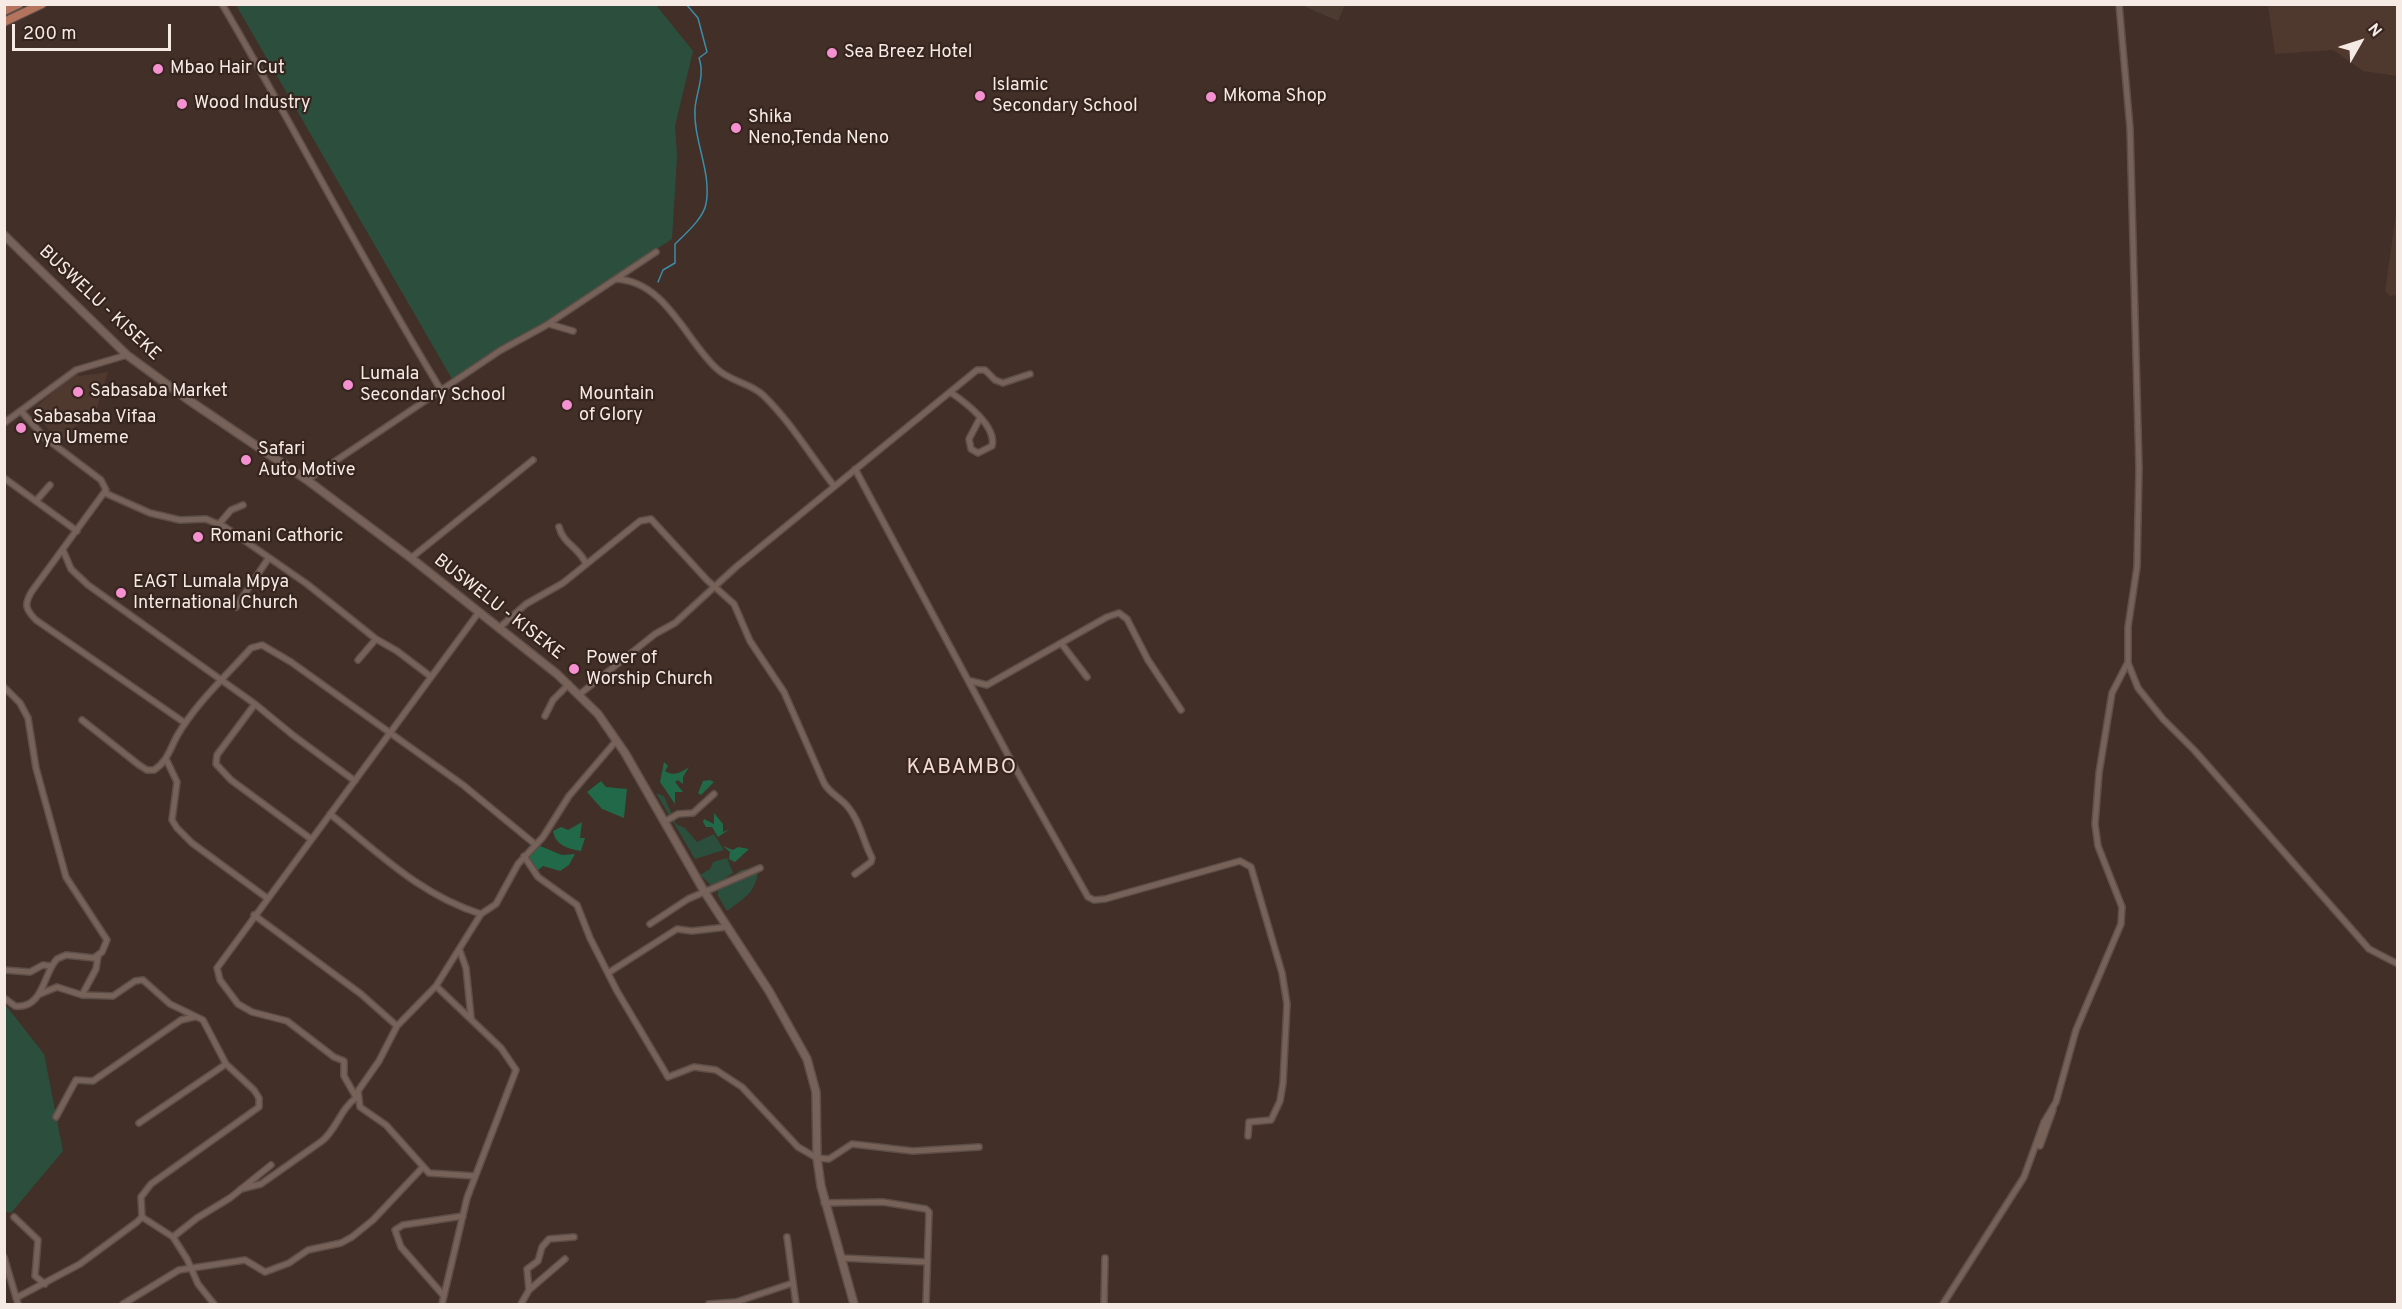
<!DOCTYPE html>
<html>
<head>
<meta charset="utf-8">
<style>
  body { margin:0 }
  #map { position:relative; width:2402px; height:1309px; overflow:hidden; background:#412f28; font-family:Overpass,sans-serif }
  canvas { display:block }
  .frame { position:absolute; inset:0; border:6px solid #f6eae5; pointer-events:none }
  .north { position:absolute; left:2330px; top:12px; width:60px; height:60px; -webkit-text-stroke:4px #36251e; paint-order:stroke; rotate:51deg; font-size:16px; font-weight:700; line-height:24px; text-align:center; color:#f6eae5 }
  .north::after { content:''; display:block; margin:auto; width:21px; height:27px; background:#f6eae5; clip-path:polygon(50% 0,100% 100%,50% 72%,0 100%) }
  .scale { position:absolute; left:12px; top:24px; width:159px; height:27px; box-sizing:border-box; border:3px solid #f6eae5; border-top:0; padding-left:8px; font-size:18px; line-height:21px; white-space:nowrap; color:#f6eae5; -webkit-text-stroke:4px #36251e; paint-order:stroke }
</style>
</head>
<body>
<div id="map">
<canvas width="2402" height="1309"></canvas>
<div class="frame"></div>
<div class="north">N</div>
<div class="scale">200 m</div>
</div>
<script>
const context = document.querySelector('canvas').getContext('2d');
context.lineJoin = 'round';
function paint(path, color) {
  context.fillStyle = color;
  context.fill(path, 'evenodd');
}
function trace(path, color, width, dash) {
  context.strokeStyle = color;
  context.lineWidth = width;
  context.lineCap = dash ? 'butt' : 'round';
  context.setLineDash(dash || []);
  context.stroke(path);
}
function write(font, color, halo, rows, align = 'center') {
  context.font = font + ' Overpass,sans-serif';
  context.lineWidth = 4.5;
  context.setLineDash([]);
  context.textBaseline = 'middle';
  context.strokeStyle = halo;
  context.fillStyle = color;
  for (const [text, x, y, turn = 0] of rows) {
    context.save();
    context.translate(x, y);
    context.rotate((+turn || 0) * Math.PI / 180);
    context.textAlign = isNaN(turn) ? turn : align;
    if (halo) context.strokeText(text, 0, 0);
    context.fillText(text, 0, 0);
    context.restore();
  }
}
paint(new Path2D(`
  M2268,5H2397V76L2363,71L2333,50L2275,54Z
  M2397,207V295L2390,296L2385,291Z
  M108,372L97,408L59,442L32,410L76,373L79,376Z`), '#4f382e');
paint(new Path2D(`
  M1301,5H1345L1338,21Z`), '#4b3b30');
paint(new Path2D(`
  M236,5H656L693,51L675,126L677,156L672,239L545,322L452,379Z
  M656,793L664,796L676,824L685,828L697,842L714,834L724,850L695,859Z
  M727,858L733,873L715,885L713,893L711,885L700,875L710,869L713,862Z
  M748,869L758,871C755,894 745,897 727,911L718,896V887L741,870Z
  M4,1003L44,1054L63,1151L11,1213L4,1211Z`), '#2b4f3c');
paint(new Path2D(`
  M664,762L668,766L665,771C673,777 682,772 689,767L683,777V784L678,780L675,782L683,792H675V804L660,782Z
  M710,780L714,782L701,795L698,793L703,781Z
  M601,781L606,787L627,789L624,818L602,809L587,792Z
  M714,813L723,824V832L730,829L718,837L712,827H706L703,822L704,819L714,824Z
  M582,822L580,838H585L581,851C568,849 555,845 553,831L561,827L568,830Z
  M540,846L562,855L575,854L569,865L560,871L543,866L537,871L527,859Z
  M723,846L733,850L738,847L749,849L735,862L729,859L730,852Z`), '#216949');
trace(new Path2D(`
  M658,282L663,270L675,263V244C685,234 703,219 706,204C712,172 693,141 695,108C697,90 705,75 699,58L707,52L698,18L686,4`), '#3b8da9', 1.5);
const minor = new Path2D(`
  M222,4C297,132 364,264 441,390
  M2119,4L2130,128L2139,468L2137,567L2128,627V663L2138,688L2163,719L2195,751L2369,949L2398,964
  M616,279C665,281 685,339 716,368C730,382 749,382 763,395C790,421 811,456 834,486
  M549,324L573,331
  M950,392C965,402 997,426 992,446L978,453L971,449L969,439L980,418
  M21,411L44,437L101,480L106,490L32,591C24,604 25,609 36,620L185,723
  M4,423L76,370L127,355
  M855,469L1008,755L1088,897L1094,900L1105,899L1240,861L1251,867L1282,973L1287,1004L1283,1083L1280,1101L1271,1120L1249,1122L1248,1136
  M4,478L77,531
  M307,480L501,350L545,326L656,252
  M105,493L150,513L180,520L206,519L225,527L307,584L376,639L397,651L430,676
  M36,501L50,485
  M219,524L231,510L243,505
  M559,527C563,544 580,548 586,564
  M63,550L71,569L88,585L255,704L294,736L355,781
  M411,558L533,460
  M236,607L268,559
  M499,628L526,604L563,583L640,521L651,519L707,580L734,604L750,641L784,692L824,783C830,794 840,797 848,807C860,821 863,841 872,858L871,862L855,874
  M1061,643L1087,677
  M358,660L376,639
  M971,681L987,685L1107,617L1119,613L1127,619L1148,660L1181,710
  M4,687L20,703L28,718L36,768L66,877L107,940L102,952L94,958L66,955L57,959C43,973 44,1009 15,1006L4,998
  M580,694L655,634L675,623L736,567L977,370H985L995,380L1003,383L1030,374
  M255,704L217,755L216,764L231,780L311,839
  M545,716L553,700L569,684
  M82,720L139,765L147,770H154C167,762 170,749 177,736C196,703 226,676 251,648L262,645L291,662L463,785L536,845
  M166,759L177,782L172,820L177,828L192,843L267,898
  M330,814C379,853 420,895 481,914
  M664,822L678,814L693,813L714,794
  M524,856L538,877L577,905L590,938L617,991L668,1077L694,1067L716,1070L742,1087L798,1147L817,1158L829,1159L852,1144L913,1151L979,1147
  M254,915L361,994L397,1026
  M650,924L688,899L760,868
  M460,951L466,968L471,1017
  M4,970L30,972L43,965L51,966
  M608,973L677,929L692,931L727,927
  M436,986L501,1048L516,1070L467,1198L442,1304
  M82,995L96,969L98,956
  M356,1097L344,1076V1061L334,1057L287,1021L252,1012L238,1004L220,980L217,968L479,612
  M56,1117L76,1080L93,1081L181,1020L194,1017
  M139,1123L226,1064
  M2040,1146L2053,1110
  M475,1176L429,1173L386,1125L360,1107L358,1091L379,1061L397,1026L436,986L481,914L496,904L518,864L543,837L569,796L616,741
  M241,1189L261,1184L322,1141C337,1129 340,1109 357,1097
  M824,1203L883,1202L926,1209L929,1212L926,1304
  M14,1217L38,1240L35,1276L45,1284
  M142,1217L173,1237L187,1259L198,1284L214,1304
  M173,1237L197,1218L230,1198L271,1165
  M787,1237L796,1304
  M4,1257L18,1304
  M841,1258L927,1262
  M529,1290L527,1269L538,1261L542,1247L549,1239L574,1237
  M444,1296L401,1247L395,1230L403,1225L463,1216
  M16,1298L80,1264L137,1222L142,1217L141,1197L151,1184L259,1107V1098L254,1090L226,1064L203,1020L170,1004L143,980L135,981L113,996L82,995L57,987L40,994
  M123,1304L179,1270L245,1260L265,1272L289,1263L308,1250L341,1243L352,1237L373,1220L423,1167
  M521,1304L529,1290L565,1259
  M709,1304L736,1302L793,1283
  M1104,1304L1105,1258
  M1943,1304L2024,1177L2044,1122L2056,1102L2076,1030L2121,924L2122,907L2098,846L2095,824L2099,773L2112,693L2127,664`);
const secondary = new Path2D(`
  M4,235L127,355L187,399L307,480L411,558L557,674L598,714L625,753L704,891L769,991L807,1059L816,1092L817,1158L821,1186L854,1304`);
const primary = new Path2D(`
  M4,11L19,4
  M4,22L42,4`);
trace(minor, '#5d4e48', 8);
trace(secondary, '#5d4e48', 10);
trace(primary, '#5d4e48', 10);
trace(minor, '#77625a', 5);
trace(secondary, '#77625a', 7);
trace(primary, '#b4735c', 8);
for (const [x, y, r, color] of [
  [832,53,6,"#f590d1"],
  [158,69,6,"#f590d1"],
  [980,96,6,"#f590d1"],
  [1211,97,6,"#f590d1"],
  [182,104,6,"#f590d1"],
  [736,128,6,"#f590d1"],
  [348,385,6,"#f590d1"],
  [78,392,6,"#f590d1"],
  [567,405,6,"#f590d1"],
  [21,428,6,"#f590d1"],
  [246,460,6,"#f590d1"],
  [198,537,6,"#f590d1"],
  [121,593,6,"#f590d1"],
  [574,669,6,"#f590d1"]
]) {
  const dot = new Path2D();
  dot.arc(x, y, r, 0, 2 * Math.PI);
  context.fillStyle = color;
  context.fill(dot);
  trace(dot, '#36251e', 2);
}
write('18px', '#f6eae5', '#36251e', [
  ["Sea Breez Hotel",844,53],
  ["Mbao Hair Cut",170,69],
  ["Islamic",992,86],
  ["Secondary School",992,107],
  ["Mkoma Shop",1223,97],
  ["Wood Industry",194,104],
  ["Shika",748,118],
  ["Neno,Tenda Neno",748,139],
  ["Lumala",360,375],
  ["Secondary School",360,396],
  ["Sabasaba Market",90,392],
  ["Mountain",579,395],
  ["of Glory",579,416],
  ["Sabasaba Vifaa",33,418],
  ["vya Umeme",33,439],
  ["Safari",258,450],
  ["Auto Motive",258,471],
  ["Romani Cathoric",210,537],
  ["EAGT Lumala Mpya",133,583],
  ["International Church",133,604],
  ["Power of",586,659],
  ["Worship Church",586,680]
], 'left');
write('18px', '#f6eae5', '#36251e', [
  ["BUSWELU - KISEKE",99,304,43],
  ["BUSWELU - KISEKE",498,608,38]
]);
context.letterSpacing = '1.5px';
write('21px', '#f3dbd2', '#36251e', [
  ["KABAMBO",962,769]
]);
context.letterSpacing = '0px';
</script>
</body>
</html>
